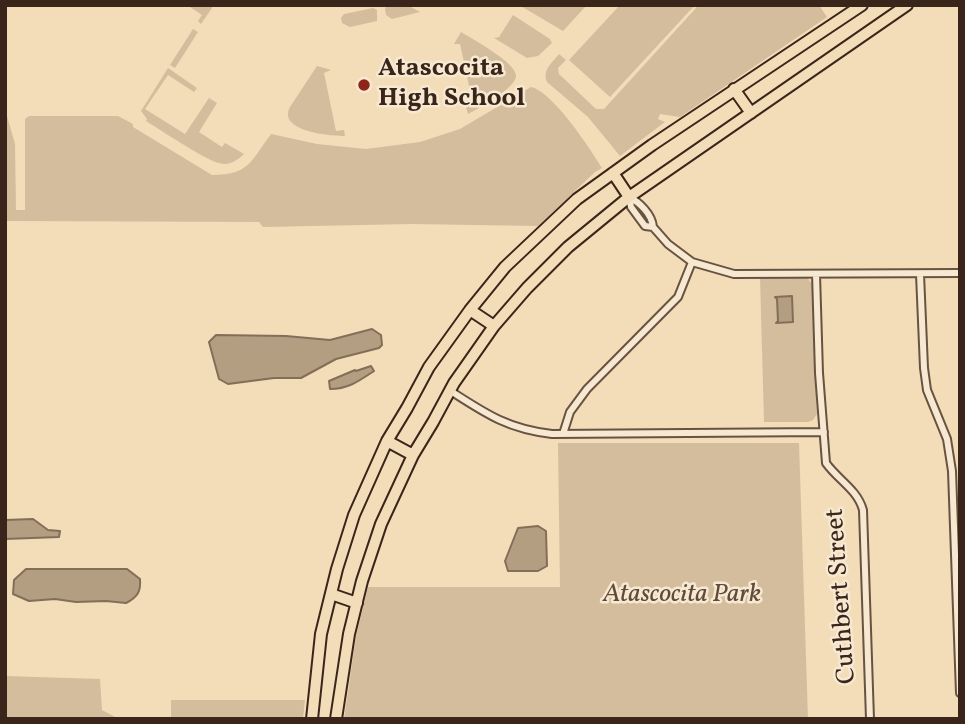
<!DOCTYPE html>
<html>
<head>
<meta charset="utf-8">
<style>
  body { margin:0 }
  #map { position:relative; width:965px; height:724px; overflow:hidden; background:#f3dcb8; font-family:Vollkorn,serif }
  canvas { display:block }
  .frame { position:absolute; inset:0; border:7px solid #3a251a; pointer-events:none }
</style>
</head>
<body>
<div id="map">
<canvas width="965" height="724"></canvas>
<div class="frame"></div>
</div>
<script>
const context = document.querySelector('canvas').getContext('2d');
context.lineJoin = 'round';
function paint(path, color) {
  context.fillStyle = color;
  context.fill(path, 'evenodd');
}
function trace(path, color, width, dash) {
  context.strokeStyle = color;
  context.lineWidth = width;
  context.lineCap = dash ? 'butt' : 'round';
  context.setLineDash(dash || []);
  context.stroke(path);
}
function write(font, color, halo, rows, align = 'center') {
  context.font = font + ' Vollkorn,serif';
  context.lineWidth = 5;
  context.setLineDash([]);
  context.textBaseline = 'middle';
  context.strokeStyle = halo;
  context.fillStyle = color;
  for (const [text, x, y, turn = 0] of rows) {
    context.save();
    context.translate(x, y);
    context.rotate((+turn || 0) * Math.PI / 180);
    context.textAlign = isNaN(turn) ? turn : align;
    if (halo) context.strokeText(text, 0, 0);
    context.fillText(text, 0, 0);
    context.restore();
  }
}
paint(new Path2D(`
  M187,5H214L201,24L198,21L202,15Z
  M387,5H407L420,12L392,19L386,15L385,9Z
  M519,5H587L563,31Z
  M620,5H695L610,97L569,60Z
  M697,5H819L827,17L680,117L660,114L658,119L665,122L620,156L588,117L547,82C542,70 552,63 559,54L566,60L558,68L559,74L596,109H604L696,8Z
  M373,8L377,10V21L350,27L342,23L341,18L344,14Z
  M513,15L550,39L552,43L538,56L527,58L494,38L499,37Z
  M193,29L198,32L175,68L170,65Z
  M461,32C472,39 518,63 516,77C514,89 479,108 468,114L466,107L473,104L460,44H454Z
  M317,66L331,70L324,73L336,131L344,130L345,136C329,136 277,131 290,107Z
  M168,68L197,88L194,92L168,75L145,109L185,134L209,98L217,103L199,132L222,147L225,143L244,154C237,161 228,166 219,163C205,160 161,130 146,121L147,119L141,111Z
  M531,87C553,92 590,148 602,168L595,172L538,226L412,224L263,227L259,222L5,221V109L15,144L16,210H25V119L29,116H118L133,124V127L212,175C249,175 251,161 271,134L317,144L366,149L420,142L460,129Z
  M806,276L812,284L817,414L813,420L808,422H764L760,277Z
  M558,443H799L808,719H344L356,636L368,587H560Z
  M5,676L100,679L102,710L119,719H5Z
  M171,700H305L303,719H171Z`), '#d4bd9d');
const water = new Path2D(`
  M792,296L793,322L776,323L778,321L777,299L775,297Z
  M372,329L381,335L382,345L379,348L336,359L301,378H274L228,384L219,379L209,342L216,335L286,336L330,340Z
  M371,366L374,371C359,381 348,389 330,389L329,381L355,370L356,371Z
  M33,519L48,530L60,531L59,537L5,539V520Z
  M538,526L546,531L547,566L538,571H508L505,561L518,528Z
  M26,569H127L140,579C141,591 138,597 126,603L106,601L76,602L55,599L29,601L13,594L14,580Z`);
paint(water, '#b49e82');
trace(water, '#836e58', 2);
const street = new Path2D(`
  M629,197C639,202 652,214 653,227L645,226L631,207Z
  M653,227L668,244L692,262L734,274L960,273
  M816,274L819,373L826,463C838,480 857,489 863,510L870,719
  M920,274L924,368L927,390L947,439L952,471L960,693
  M449,390C486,414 508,429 552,434L824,432
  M563,434L570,412L587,389L678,297L692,262`);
const primary = new Path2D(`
  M734,89L751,113
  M613,173L629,197
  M470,310L494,326
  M387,441L413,455
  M331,594L357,603
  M312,719L321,634L337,569L354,515L387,441L407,408L429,367L470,310L505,267L577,199L652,145L862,5
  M336,719L349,634L362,581L381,524L413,455L433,422L454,383L494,326L527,288L568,247L629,197L907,5`);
trace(street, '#685342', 10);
trace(primary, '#3a251a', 14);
trace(street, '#f7e8d1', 6);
trace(primary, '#f3dcb8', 10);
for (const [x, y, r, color] of [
  [364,85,7,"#8f2418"]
]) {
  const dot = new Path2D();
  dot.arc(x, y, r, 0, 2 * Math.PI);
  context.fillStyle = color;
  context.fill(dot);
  trace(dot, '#f7e8d1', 2.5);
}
write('bold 26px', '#3a251a', '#f7e8d1', [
  ["Atascocita",378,70],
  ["High School",378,100]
], 'left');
write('italic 26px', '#604b3b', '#f7e8d1', [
  ["Atascocita Park",682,596]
]);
write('26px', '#3a251a', '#f7e8d1', [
  ["Cuthbert Street",843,596,-94]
]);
</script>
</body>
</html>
